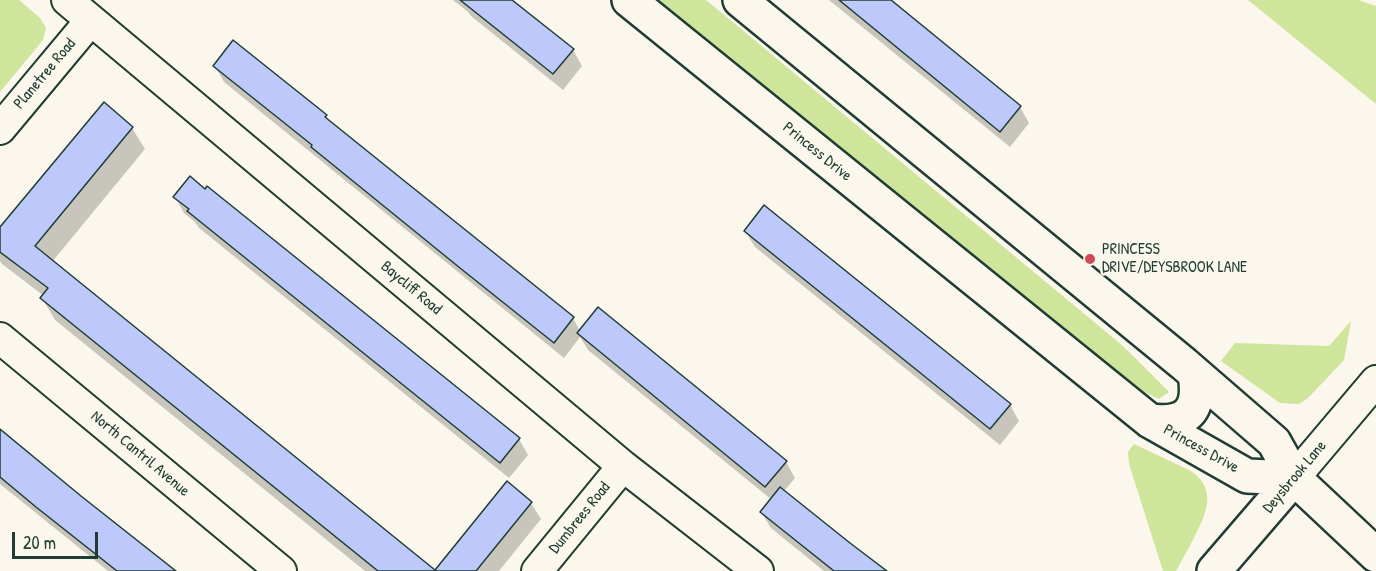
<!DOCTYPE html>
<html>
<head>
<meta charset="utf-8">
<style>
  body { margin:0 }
  #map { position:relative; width:1376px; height:571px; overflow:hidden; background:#fbf7ec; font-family:"Patrick Hand",sans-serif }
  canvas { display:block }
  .scale { position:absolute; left:12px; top:532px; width:86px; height:27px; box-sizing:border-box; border:3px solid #1f3d34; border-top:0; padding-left:8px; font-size:18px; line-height:21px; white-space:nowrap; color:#1f3d34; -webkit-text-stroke:4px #fbf7ec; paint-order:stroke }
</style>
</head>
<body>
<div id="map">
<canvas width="1376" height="571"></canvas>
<div class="scale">20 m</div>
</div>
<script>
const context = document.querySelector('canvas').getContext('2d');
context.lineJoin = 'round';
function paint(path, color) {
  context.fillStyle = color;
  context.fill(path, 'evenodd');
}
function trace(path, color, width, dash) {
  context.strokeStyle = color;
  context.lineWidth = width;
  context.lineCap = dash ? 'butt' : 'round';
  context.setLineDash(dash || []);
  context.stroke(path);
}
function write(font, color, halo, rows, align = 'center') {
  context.font = font + ' "Patrick Hand",sans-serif';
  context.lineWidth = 5;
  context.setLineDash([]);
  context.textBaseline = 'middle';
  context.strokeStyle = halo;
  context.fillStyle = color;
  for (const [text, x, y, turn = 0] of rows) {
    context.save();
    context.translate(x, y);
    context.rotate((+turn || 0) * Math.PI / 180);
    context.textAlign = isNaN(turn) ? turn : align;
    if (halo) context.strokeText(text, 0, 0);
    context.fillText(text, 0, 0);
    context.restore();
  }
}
paint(new Path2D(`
  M0,0H19L40,18L46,28L43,40L0,92Z
  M657,0H706L1123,346L1169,392L1159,399L1128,384Z
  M1248,0H1358L1376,6V104Z
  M1351,321L1344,360L1308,398L1299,404L1280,403L1221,361L1235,343L1329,346Z
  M1134,444L1191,471C1218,490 1206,513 1194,538C1188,549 1182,560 1176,571H1163L1129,464L1128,452Z`), '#cee59b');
paint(new Path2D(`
  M453,0H511L573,50L582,66L563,90L471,16L468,12Z
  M829,0H888L1020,107L1029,123L1010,147Z
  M215,66L326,116L329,122L573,318L580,331L786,462L795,478L784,491L882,571H824L771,528L761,512L772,500L588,350L580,337L564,358L224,82Z
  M132,128L145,149L52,262L422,571H365L55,320L42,298L44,296L2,264L0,261V229Z
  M175,197L519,439L528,455L509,478L199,228L195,222L184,213Z
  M745,231L1010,405L1019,421L1000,445L755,247Z
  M0,431L173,571H108L0,484Z
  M531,503L541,519L499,571H436Z`), '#0003');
const building = new Path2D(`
  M460,0H512L574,49L553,74Z
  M839,0H891L1021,106L1000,132Z
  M233,40L327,115L325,117L402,179L574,317L554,343L460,268L311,147L312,145L213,66Z
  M104,102L133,127L35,246L435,570L507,481L532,502L476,571H378L40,298L48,288L0,252V227Z
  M190,176L205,189L207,186L520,438L500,463L187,211L189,209L173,197Z
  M764,205L1011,404L990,429L744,231Z
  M598,307L787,461L765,487L577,333Z
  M0,429L81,496L176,571H117L36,507L0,477Z
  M780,487L850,543L887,571H834L760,512Z`);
paint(building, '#bcc9fa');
trace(building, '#1f3d34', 1.5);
const minor = new Path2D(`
  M67,0L623,466L758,571
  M0,129L91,20
  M0,338L281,571
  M1294,478L1376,381
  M537,571L623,466`);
const tertiary = new Path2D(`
  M629,0L1150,421L1247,476L1294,478
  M740,0L1184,364L1274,442L1294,478L1376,555
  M1150,421C1187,425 1201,411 1195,374
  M1214,571L1294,478`);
trace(minor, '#1f3d34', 34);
trace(tertiary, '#1f3d34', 38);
trace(minor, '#fbf7ec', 30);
trace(tertiary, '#fbf7ec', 33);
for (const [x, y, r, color] of [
  [1090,259,6,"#d1495b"]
]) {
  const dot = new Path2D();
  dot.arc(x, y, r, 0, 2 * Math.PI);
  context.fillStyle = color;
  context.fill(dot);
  trace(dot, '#fbf7ec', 2);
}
write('16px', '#1f3d34', '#fbf7ec', [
  ["Planetree Road",45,74,-50],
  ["Princess Drive",817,152,39],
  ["Baycliff Road",411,288,40],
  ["Princess Drive",1201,449,29],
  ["North Cantril Avenue",140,454,40],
  ["Deysbrook Lane",1295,477,-50],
  ["Dumbrees Road",580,518,-51]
]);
write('16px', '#1f3d34', '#fbf7ec', [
  ["PRINCESS",1102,250],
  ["DRIVE/DEYSBROOK LANE",1102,268]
], 'left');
</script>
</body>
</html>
